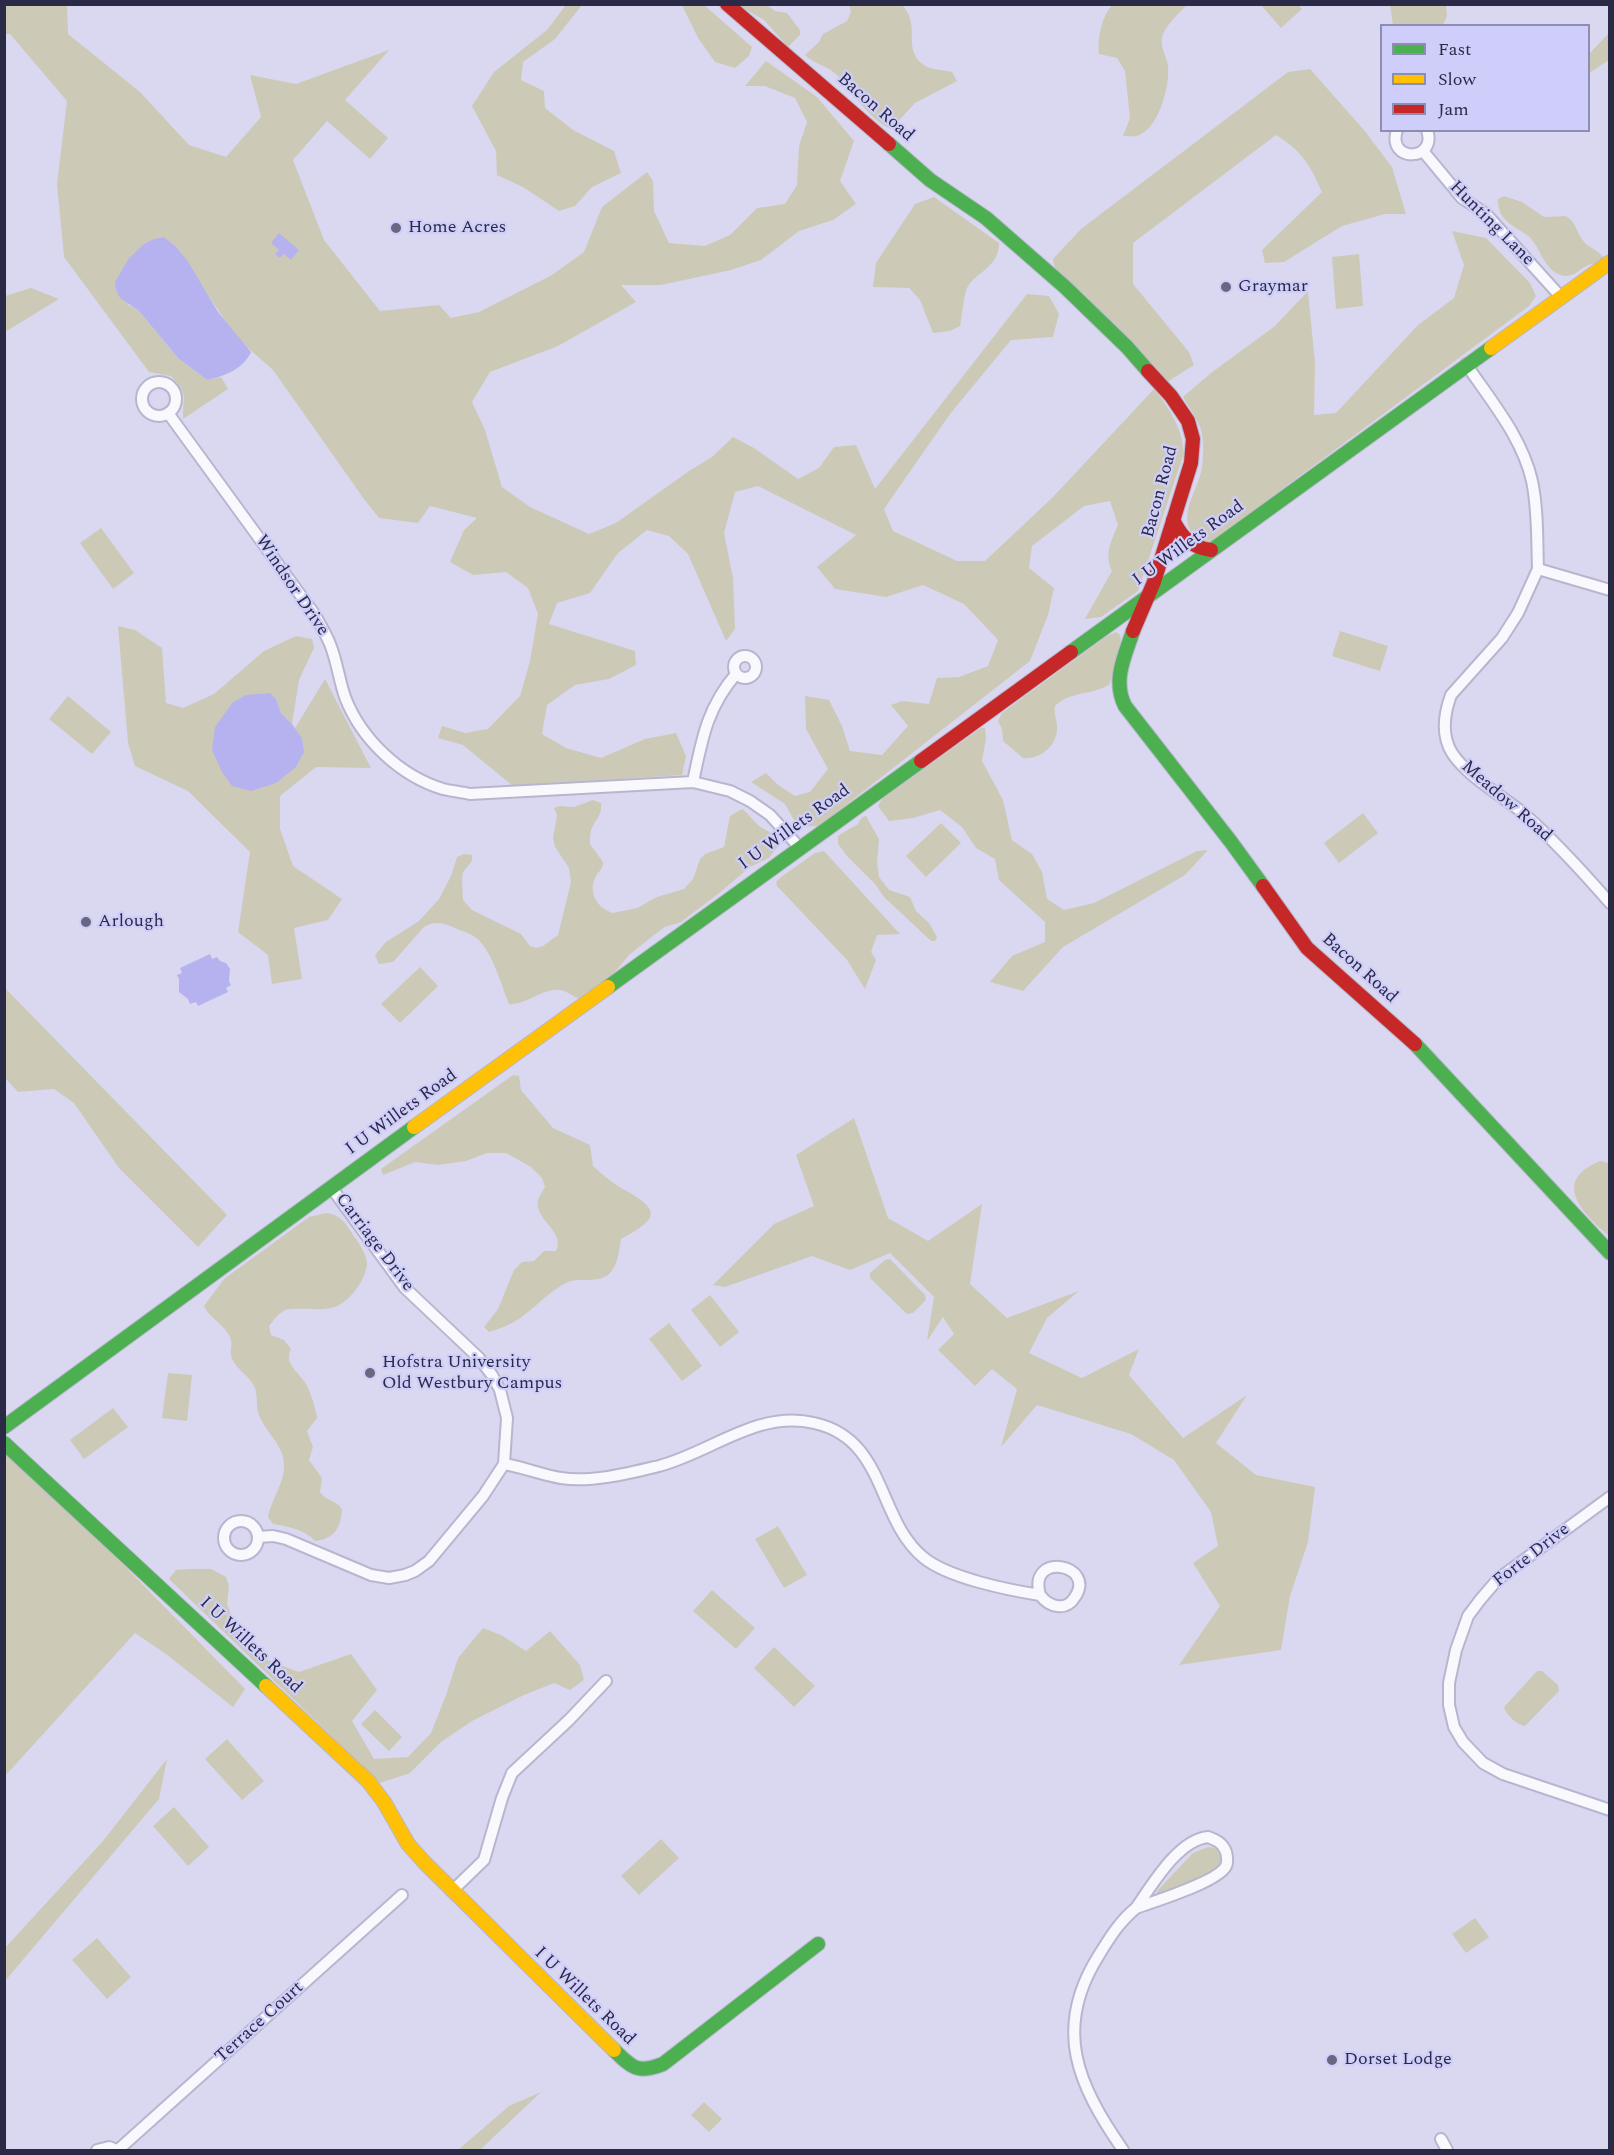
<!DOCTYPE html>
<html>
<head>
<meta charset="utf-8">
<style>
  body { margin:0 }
  #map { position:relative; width:1614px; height:2155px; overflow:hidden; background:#d9d8f0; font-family:Spectral,serif }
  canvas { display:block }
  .frame { position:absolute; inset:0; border:6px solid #2b2a46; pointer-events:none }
  .legend { position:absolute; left:1380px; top:24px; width:210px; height:108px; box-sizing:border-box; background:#cfcefa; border:2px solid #8d8cb2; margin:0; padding:8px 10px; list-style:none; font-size:18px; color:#2b2a46 }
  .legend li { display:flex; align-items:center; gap:12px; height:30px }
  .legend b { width:30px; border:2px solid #8d8cb2 }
</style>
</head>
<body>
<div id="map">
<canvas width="1614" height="2155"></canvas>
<div class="frame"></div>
<ul class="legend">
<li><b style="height:8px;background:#4caf50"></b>Fast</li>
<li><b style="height:8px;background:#ffc107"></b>Slow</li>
<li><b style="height:8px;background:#c62828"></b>Jam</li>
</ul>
</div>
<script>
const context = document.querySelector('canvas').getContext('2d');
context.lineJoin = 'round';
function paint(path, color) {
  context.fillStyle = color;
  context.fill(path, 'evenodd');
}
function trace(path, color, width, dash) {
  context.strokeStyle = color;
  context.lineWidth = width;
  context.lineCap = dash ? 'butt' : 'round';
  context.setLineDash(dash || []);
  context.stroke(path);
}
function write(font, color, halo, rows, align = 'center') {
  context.font = font + ' Spectral,serif';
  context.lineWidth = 4.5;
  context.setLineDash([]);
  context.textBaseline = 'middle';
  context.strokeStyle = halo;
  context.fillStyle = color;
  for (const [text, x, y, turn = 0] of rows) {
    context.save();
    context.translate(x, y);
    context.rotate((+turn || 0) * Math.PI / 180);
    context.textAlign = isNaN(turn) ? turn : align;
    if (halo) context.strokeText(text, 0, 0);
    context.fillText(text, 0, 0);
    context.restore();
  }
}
paint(new Path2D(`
  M4,5H67L68,34L140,92L189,145L226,157L261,117L250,75L296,84L389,50L345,100L388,138L370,159L327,121L293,160L324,240L380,311L439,305L451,318L479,312L552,275L584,252L602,207L647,172L653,181L654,211L669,243L705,246L730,235L757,208L785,204L797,185L799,146L807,122L795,98L765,86H745L766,61L817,97L854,141L840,181L856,204L833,220L799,231L761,260L731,270L661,285H621L636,302L558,346L490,372L472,402L485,430L502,487L530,507L589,534L616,523L689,471L712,457L733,437L754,448L798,479L819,468L834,447L856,445L875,489L1027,294L1049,296L1059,314L1053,337L1011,340L950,414L884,509L893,531L957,561H985L1053,497L1154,389C1170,409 1182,428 1184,453L1138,591L1101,617L1085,619L1112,571C1104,555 1111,541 1118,525L1110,501L1084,506L1032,546L1029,568L1054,588L1048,615L1030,661L819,826L798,827L785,804L751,782L766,773L778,785L795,796L810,792L828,769L806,729L805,696L829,700L842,726L850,751L882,755L908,726L891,705L902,701L929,704L937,678L959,677L988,666L998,640L964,604L923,585L886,597L835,589L817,567L856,535L758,486L735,492L724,533L733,578L735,629L726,641L688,554L669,536L647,530L618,553L590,593L557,603L549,624L635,651L636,665L609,679L575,685L547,705L542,734L566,748L601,758L645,739L676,733L686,756L682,775L513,786L463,745L438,738L442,726L465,733L488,729L520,696L530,661L538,614L528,588L506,572L473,575L450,562L464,530L477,518L430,506L418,523L379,518L364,499L273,370L237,338L195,276L127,304L139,311L178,358L207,380L221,377L228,389L183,419C183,393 189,397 171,376L149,372L64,257L57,184L67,101L10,34H5Z
  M566,5H582L555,39L523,62L521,80L544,91L545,108L573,130L614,151L621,173L592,187L575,206L559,211L523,187L497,175L496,151L472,106L494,72L547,30Z
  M682,5H704L752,47L749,56L735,68L715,62L698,38Z
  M738,5H767L775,11L787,13L800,30V35L788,47L764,20Z
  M849,5H902C922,25 901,50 924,65C931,70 944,70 952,72L957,81L915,103L891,129C866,118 856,93 837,75C828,66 814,64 805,55L819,42L823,34L847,21L851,12Z
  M1112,5H1187C1179,13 1164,27 1162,38C1160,48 1167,57 1168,66C1170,86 1159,129 1137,136C1134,137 1127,136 1123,136L1130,118L1125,71L1117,58L1099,54C1097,39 1102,16 1112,5Z
  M1261,5H1298L1302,9L1281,28Z
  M1390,5H1446L1447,16L1443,25H1393Z
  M1609,33V60L1589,73V54Z
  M1310,69L1364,130L1392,167L1406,214H1385L1342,226L1284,262L1265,263L1262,250L1322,192C1310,165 1302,151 1276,135L1133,243V284L1189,352L1194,365L1167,382L1083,293L1055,269L1053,259L1081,229L1288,72Z
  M1504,196L1522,202L1544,217L1566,216C1576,222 1576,231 1582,239C1587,248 1598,249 1604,258L1596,264C1582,262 1576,282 1558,274C1544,267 1541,251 1532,240C1524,230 1511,228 1503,217C1499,212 1498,206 1498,199Z
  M934,197L999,243C999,268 975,272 967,288C964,294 962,317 960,326L950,331L933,333L920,300L909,288L873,287L876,263L915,204Z
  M1452,231L1486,238L1530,283L1536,296L1529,306L1212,541L1199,542C1173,518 1197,495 1202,468C1203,459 1204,444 1202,435C1201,423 1189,408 1183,397L1211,373L1275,326L1308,291L1315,363L1314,415L1336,413L1418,325L1454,298L1464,265Z
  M1359,254L1363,306L1336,309L1332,257Z
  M31,288L59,299L5,332V296Z
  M101,528L134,573L113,589L80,543Z
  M118,626L135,630L162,648L166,703L183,708L214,694L264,651L296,636L312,639L314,648L299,680L292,724L281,713L276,699L260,695H246L296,767C305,750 306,744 295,728L325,679L371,768L316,767L280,796V829L293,866L342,899L328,920L294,928L302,979L272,984L268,955L238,932L250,852L188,791L135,766L128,743Z
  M1340,631L1388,646L1380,671L1332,656Z
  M1116,632L1120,635C1124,651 1113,668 1110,684C1093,696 1071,690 1055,706C1053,714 1058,721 1057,730C1056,747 1039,760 1023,758L1003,741L1002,729L998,721L1002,713L1107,636Z
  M68,696L111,732L92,754L49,719Z
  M981,728H985L986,738L982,761L1003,800L1012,840L1032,854L1042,872L1047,899L1064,910L1094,903L1197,851L1208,850L1185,875L1063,947L1023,991L990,982L1012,956L1045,942V922L999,880L995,859L976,848L962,827L940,810L913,818L889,821L878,806L882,799Z
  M593,800L601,803C602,816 597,817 592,828C590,832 590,839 590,844L603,862C603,870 598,871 595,878C588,894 598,908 613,913L637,908L657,897L684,889L693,879L700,859L705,854L724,847L730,816L742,809C748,813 751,818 756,823C764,832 777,831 779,845L769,858L750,867L718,894L681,922L665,927L654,935L629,955L610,978L581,999C571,997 566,988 554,990C540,991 522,1006 509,1004C501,985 491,945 472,935C467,932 460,931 455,928C444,923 435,920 424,927L393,962L379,964L375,955L386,942L419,921L439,899L451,876L457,857L464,854L472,855V861L463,872L462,880L463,900L472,910L521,934L530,946L536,948L543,946L558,935L571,882L569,868L555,847L553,838L557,815L554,808L560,806L574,807Z
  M1363,813L1378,833L1339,863L1324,843Z
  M866,816L879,839L877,862L879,877L889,890L910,897L916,911L929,923L937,937L935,941H931L884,897L875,884L847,856L838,844V836C844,832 850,828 857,825L862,817Z
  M941,823L961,843L926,877L906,856Z
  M824,851L900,934L877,935L871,952L876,960L865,989L847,960L777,886L776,882L781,877L815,853Z
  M420,967L438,986L400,1023L381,1004Z
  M4,987L227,1215L198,1247L119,1168L74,1103L54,1089L18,1092L5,1078Z
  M513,1075L519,1076L521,1090L553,1128L590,1145L593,1166C602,1174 612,1183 623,1189C661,1210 660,1218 621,1239C619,1250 618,1266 609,1274C597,1284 581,1277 568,1282C549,1291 536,1307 519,1319C509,1325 499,1329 489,1332L484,1327L498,1309L514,1270L522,1262L534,1261L544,1251H556C566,1231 533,1219 538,1200C539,1196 543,1191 545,1187L542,1178L531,1167L506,1153H487L466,1161L438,1165L415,1162L383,1175L381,1169Z
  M854,1118L888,1218L928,1241L982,1204L970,1284L1007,1318L1079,1291L1047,1318L1029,1353L1082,1378L1139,1349L1129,1375L1183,1438L1247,1395L1216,1443L1256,1475L1315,1487L1308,1542L1290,1596L1281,1650L1179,1665L1220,1606L1193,1563L1218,1546L1211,1512L1174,1460L1131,1434L1037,1405L1001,1447L1017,1389L992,1369L975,1386L938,1350L954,1334L943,1317L927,1341L934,1297L890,1253L850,1270L812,1256L725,1287L713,1285L774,1224L814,1206L796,1155Z
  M1600,1161L1609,1163V1236C1582,1213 1551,1181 1600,1161Z
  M326,1213C340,1214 346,1223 353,1235C358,1242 367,1254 367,1264C366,1280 348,1305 331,1308C320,1311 293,1307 286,1310C278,1313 274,1320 269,1326L271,1335L284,1340L291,1349C283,1365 301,1373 307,1386C311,1394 316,1409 317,1418L307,1431L313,1447L309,1460L322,1478L320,1492C326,1501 336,1500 342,1509C341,1528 334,1539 315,1541C304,1529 289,1527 273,1524L268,1517C271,1500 285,1482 284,1464C283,1444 266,1433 259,1415C255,1405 259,1393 253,1384C247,1374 233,1367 231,1355C230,1349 233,1344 230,1337C224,1324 210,1319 204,1306L224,1279L309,1217Z
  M890,1259L925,1295L926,1300L913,1313L907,1314L870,1278V1273L885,1260Z
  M710,1295L739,1332L720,1347L691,1310Z
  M669,1323L702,1366L682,1381L649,1339Z
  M168,1373L192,1375L187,1421L162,1418Z
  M113,1408L128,1427L84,1459L70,1440Z
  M5,1444L245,1689L233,1707L166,1654L135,1633L5,1776Z
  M778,1526L807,1575L784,1588L755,1539Z
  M192,1569H211L226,1577L229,1586L227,1604L238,1632L267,1660L299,1672L351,1654L377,1690L352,1721L374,1759L408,1757L431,1733L446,1695L458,1658L483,1628L501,1635L526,1651L550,1631L580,1665L584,1680L570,1690L554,1683L524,1695L472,1721L441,1742L410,1773L380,1783L169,1579L176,1570Z
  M712,1590L755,1628L736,1649L693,1611Z
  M774,1647L815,1686L794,1707L754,1668Z
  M1537,1671H1542L1558,1685L1559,1691L1525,1726C1517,1725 1506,1715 1504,1707Z
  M375,1710L402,1737L389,1751L361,1724Z
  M227,1739L264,1781L242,1800L205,1759Z
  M167,1759L159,1799L5,1981V1948L103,1841Z
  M174,1807L209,1847L188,1866L153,1826Z
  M661,1839L679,1858L639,1895L621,1876Z
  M1208,1847L1216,1848L1221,1857L1219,1868L1209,1875L1157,1894V1891L1193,1853Z
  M1475,1918L1489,1937L1466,1953L1452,1934Z
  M97,1938L131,1977L107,1999L72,1960Z
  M541,2092L480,2150H458L509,2106Z
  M704,2102L722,2119L709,2132L691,2115Z`), '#cccab7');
paint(new Path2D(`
  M279,233L299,250L291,260L284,254L280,258L275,254L279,250L271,243Z
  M164,237L176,247L187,260L218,312L251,352C243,369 225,376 207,380L178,358L139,311L120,298L116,290L115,282L129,258L144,244L154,239Z
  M270,693L276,699L281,713L292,724L302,738L304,752L296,767L276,783L251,791L232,786L222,772L212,750L215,727L233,702L246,695Z
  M210,954L212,959L217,957L220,961L226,963L230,969L229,981L231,985L226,988L228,992L198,1006L196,1002L190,1004L188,999L179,992V979L177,975L182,973L180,968Z`), '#b6b2ef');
const street = new Path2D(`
  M1397,130C1386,163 1438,162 1427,130
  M1423,151L1462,198L1486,214L1560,296
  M1466,364C1491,401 1522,437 1532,481C1538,509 1537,540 1538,569
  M142 399a17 17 0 1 1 34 0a17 17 0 1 1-34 0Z
  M168,413L315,615C320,625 326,634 330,644C337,661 339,680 345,697C361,739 400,776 443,789C451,791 461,792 470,794L693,782L730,791L750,801L770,815L799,847
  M1610,590L1538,569L1518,613L1502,638L1451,695C1444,714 1441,735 1452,753C1468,777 1501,795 1523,813C1554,840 1583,872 1610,903
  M734 667a11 11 0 1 1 22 0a11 11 0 1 1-22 0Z
  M693,782C702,739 707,708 736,674
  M504,1464C523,1467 542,1475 561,1478C591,1483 630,1473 659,1466C712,1452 757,1410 814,1423C887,1439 876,1519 924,1558C949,1578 1008,1590 1040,1595C1049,1607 1066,1612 1075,1597C1097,1564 1027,1551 1040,1595
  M1610,1497L1498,1579L1480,1600L1468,1616L1456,1650L1449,1683V1705L1454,1727L1463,1742L1483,1763L1503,1774L1610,1810
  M224 1538a17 17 0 1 1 34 0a17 17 0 1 1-34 0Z
  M258,1537L273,1536L286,1539L371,1575L389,1578L405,1575L415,1571L429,1561L483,1496L504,1464L507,1418L500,1390L492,1375L479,1358L405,1288L331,1187
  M1208,1837C1216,1840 1223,1843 1226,1852C1227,1856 1228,1862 1226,1866C1218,1882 1155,1901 1136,1908C1152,1885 1178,1840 1208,1837Z
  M452,1891L484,1860L502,1798L512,1773L569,1720L606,1681
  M1441,2139L1447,2150
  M97,2150L109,2147L117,2150
  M118,2150L402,1895
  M1123,2150C1078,2085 1052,2029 1099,1955C1110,1937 1120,1921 1136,1908`);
const fast = new Path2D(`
  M889,144L930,180L986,218L1065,287L1127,347L1148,371
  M1133,631C1125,656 1112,680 1125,706L1231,842L1263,886
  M1071,652L1491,348
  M608,987L921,761
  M1415,1044L1610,1253
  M4,1427L414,1127
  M4,1443L266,1686
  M614,2050C632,2068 638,2074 663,2064L818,1944`);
const slow = new Path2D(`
  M1491,348L1610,262
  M414,1127L608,987
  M266,1686L368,1781L384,1802L408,1844L424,1862L614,2050`);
const jam = new Path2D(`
  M727,4L889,144
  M1173,520C1182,538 1191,547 1211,550
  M1133,631L1154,582L1191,463L1193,439L1188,421L1171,396L1148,371
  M921,761L1071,652
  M1263,886L1307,948L1415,1044`);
trace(street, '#b7b6ce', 14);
trace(fast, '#b7b6ce', 16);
trace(slow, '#b7b6ce', 16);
trace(jam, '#b7b6ce', 16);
trace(street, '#f9f9fd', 10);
trace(fast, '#4caf50', 14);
trace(slow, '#ffc107', 14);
trace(jam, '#c62828', 14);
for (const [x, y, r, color] of [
  [396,228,6,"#686782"],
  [1226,287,6,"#686782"],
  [86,922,6,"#686782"],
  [370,1373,6,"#686782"],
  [1332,2060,6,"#686782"]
]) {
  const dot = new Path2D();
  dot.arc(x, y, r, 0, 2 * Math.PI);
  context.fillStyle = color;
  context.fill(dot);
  trace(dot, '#cfcefa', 2);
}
write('18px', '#2b2a46', '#cfcefa', [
  ["Bacon Road",875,108,41],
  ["Hunting Lane",1491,224,45],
  ["Bacon Road",1161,492,-75],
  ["I U Willets Road",1189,544,-36],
  ["Windsor Drive",291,586,56],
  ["Meadow Road",1506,802,41],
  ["I U Willets Road",795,828,-36],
  ["Bacon Road",1359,969,42],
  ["I U Willets Road",402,1113,-36],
  ["Carriage Drive",374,1243,53],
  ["Forte Drive",1532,1556,-38],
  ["I U Willets Road",250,1646,43],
  ["I U Willets Road",584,1997,44],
  ["Terrace Court",260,2023,-42]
]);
write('18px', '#2b2a46', '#cfcefa', [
  ["Home Acres",408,228],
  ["Graymar",1238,287],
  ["Arlough",98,922],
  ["Hofstra University",382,1363],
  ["Old Westbury Campus",382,1384],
  ["Dorset Lodge",1344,2060]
], 'left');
</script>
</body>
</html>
